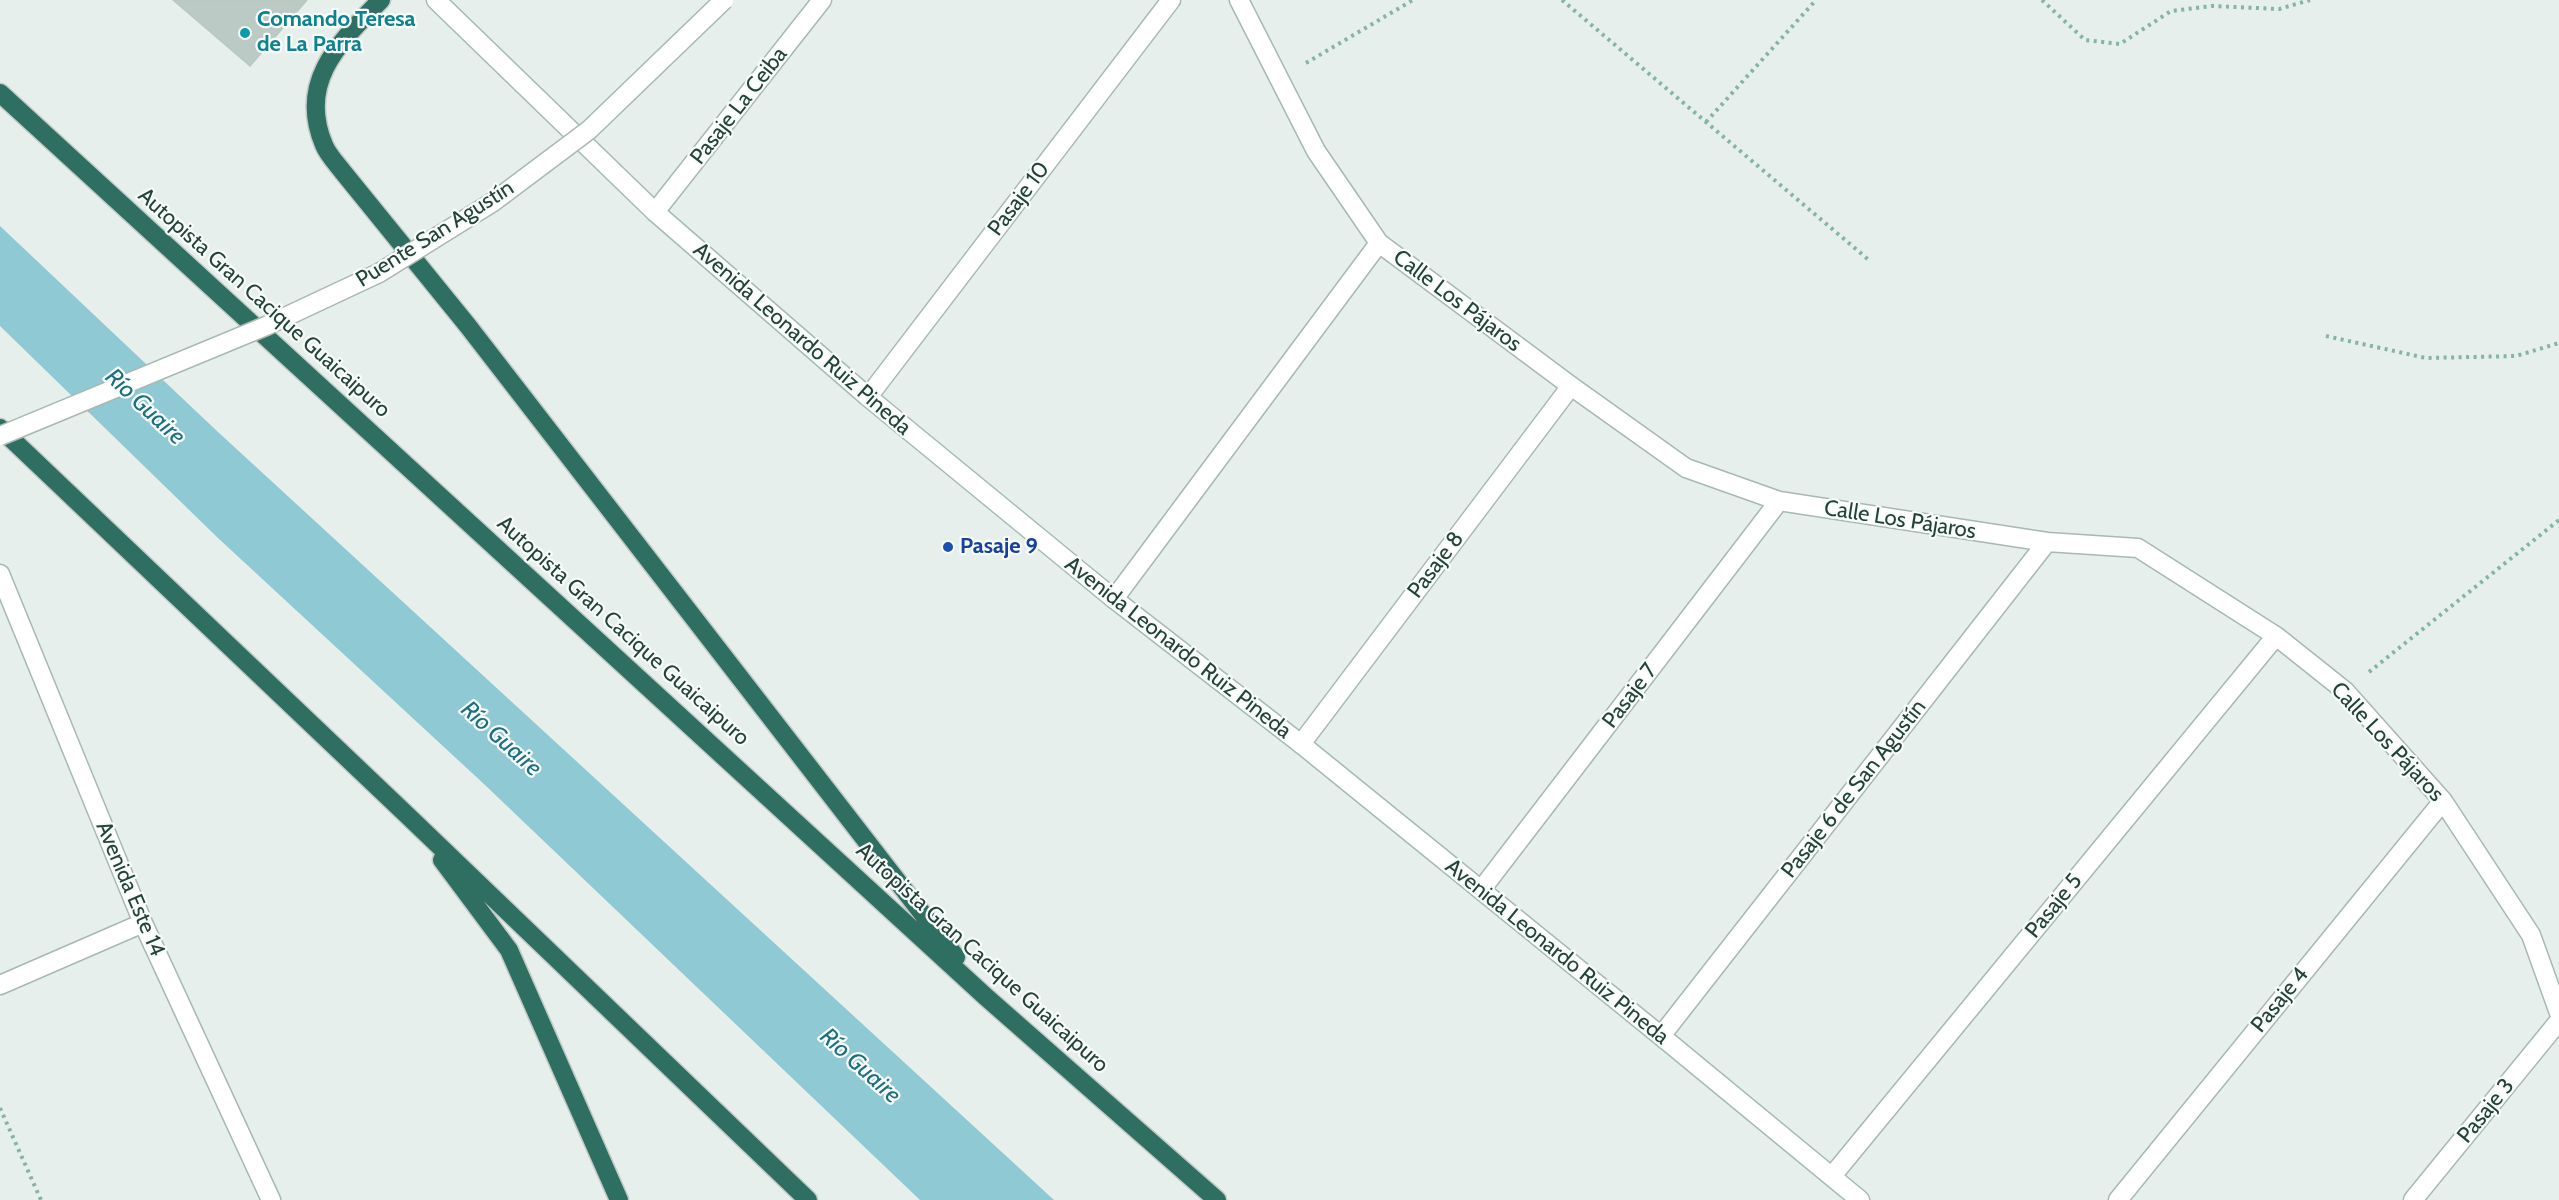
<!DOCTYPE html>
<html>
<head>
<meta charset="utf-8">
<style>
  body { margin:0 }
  canvas { display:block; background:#e6efeb }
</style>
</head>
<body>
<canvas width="2559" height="1200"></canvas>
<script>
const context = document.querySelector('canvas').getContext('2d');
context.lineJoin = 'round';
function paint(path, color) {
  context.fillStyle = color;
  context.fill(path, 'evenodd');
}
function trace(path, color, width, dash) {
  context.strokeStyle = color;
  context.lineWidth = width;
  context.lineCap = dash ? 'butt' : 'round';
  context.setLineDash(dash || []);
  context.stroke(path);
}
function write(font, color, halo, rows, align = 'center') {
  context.font = font + ' Cabin,sans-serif';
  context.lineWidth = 4.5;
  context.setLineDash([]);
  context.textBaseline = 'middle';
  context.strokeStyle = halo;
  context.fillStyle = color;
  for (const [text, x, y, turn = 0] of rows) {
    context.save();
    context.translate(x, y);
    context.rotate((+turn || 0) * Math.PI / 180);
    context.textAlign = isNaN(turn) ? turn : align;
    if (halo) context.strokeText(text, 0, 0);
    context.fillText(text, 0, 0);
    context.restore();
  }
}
paint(new Path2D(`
  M0,226L218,432L1054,1200H920L485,785L218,538L0,326Z`), '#8ec9d4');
const building = new Path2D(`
  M173,0H307L250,66Z`);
paint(building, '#bbcac4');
trace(building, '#b8c9c2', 1.5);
const street = new Path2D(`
  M1239,0L1316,151L1379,243L1571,386L1686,468L1779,501L2047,542L2138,548L2276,636L2345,691L2443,801L2531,935L2559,1013
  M655,212L822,0
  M868,397L1171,0
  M0,574L143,923L271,1200
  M1114,599L1379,243
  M1301,744L1571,386
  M1481,890L1779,501
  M0,985L143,923
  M1661,1036L2047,542
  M1832,1176L2276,636
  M2118,1200L2443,801
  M2413,1200L2559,1021`);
const secondary = new Path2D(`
  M436,0L655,212L868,397L1114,599L1301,744L1661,1036L1860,1200`);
const highway = new Path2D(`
  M381,0C340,42 297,81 324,145C328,155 337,164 343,172L468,326L956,957
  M0,93L986,997L1217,1200
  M0,428L408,816L808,1200
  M442,860L509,950L619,1200`);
trace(street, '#a8b8b2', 21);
trace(secondary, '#a4bbb3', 21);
trace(highway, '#c2cac8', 21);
trace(new Path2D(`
  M1562,0L1870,261
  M2042,0L2085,40L2120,44L2171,11L2212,6L2279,9L2310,0
  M1306,63L1413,0
  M1706,122L1816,0
  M2326,336L2426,358L2516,356L2559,343
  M2369,672L2559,520
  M0,1108L41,1200`), '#86b3a5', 4, [3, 4.5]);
trace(street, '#fff', 18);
trace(secondary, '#fff', 18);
trace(highway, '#2f6f62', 18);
const streetBridge = new Path2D(`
  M0,436L266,326L379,273L493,202L589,130L724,0`);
trace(streetBridge, '#a8b8b2', 21, []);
trace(streetBridge, '#fff', 18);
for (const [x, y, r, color] of [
  [245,33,6,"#0f9aa8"],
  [948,547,6,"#1a4fb4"]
]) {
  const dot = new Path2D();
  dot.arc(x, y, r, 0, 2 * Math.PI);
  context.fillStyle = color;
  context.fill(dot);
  trace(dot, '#f7fbf9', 2);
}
write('bold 22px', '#0d838f', '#f7fbf9', [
  ["Comando Teresa",257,20],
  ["de La Parra",257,45]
], 'left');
write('22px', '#24423a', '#f7fbf9', [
  ["Pasaje La Ceiba",739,106,-52],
  ["Pasaje 10",1019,199,-53],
  ["Puente San Agustín",435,234,-32],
  ["Calle Los Pájaros",1457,301,37],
  ["Autopista Gran Cacique Guaicaipuro",264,303,42],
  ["Avenida Leonardo Ruiz Pineda",802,339,41],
  ["Calle Los Pájaros",1900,520,9],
  ["Pasaje 8",1436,565,-53],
  ["Autopista Gran Cacique Guaicaipuro",623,631,42],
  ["Avenida Leonardo Ruiz Pineda",1178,648,38],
  ["Pasaje 7",1630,696,-53],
  ["Calle Los Pájaros",2387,742,47],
  ["Pasaje 6 de San Agustín",1854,789,-52],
  ["Avenida Este 14",130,889,67],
  ["Pasaje 5",2054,906,-51],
  ["Avenida Leonardo Ruiz Pineda",1557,952,39],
  ["Autopista Gran Cacique Guaicaipuro",982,958,42],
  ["Pasaje 4",2280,1000,-51],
  ["Pasaje 3",2486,1111,-51]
]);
write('bold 22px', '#164399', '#f7fbf9', [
  ["Pasaje 9",960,547]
], 'left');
write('italic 24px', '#1c6f80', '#f7fbf9', [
  ["Río Guaire",145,407,43],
  ["Río Guaire",501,739,42],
  ["Río Guaire",860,1066,42]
]);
</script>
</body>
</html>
